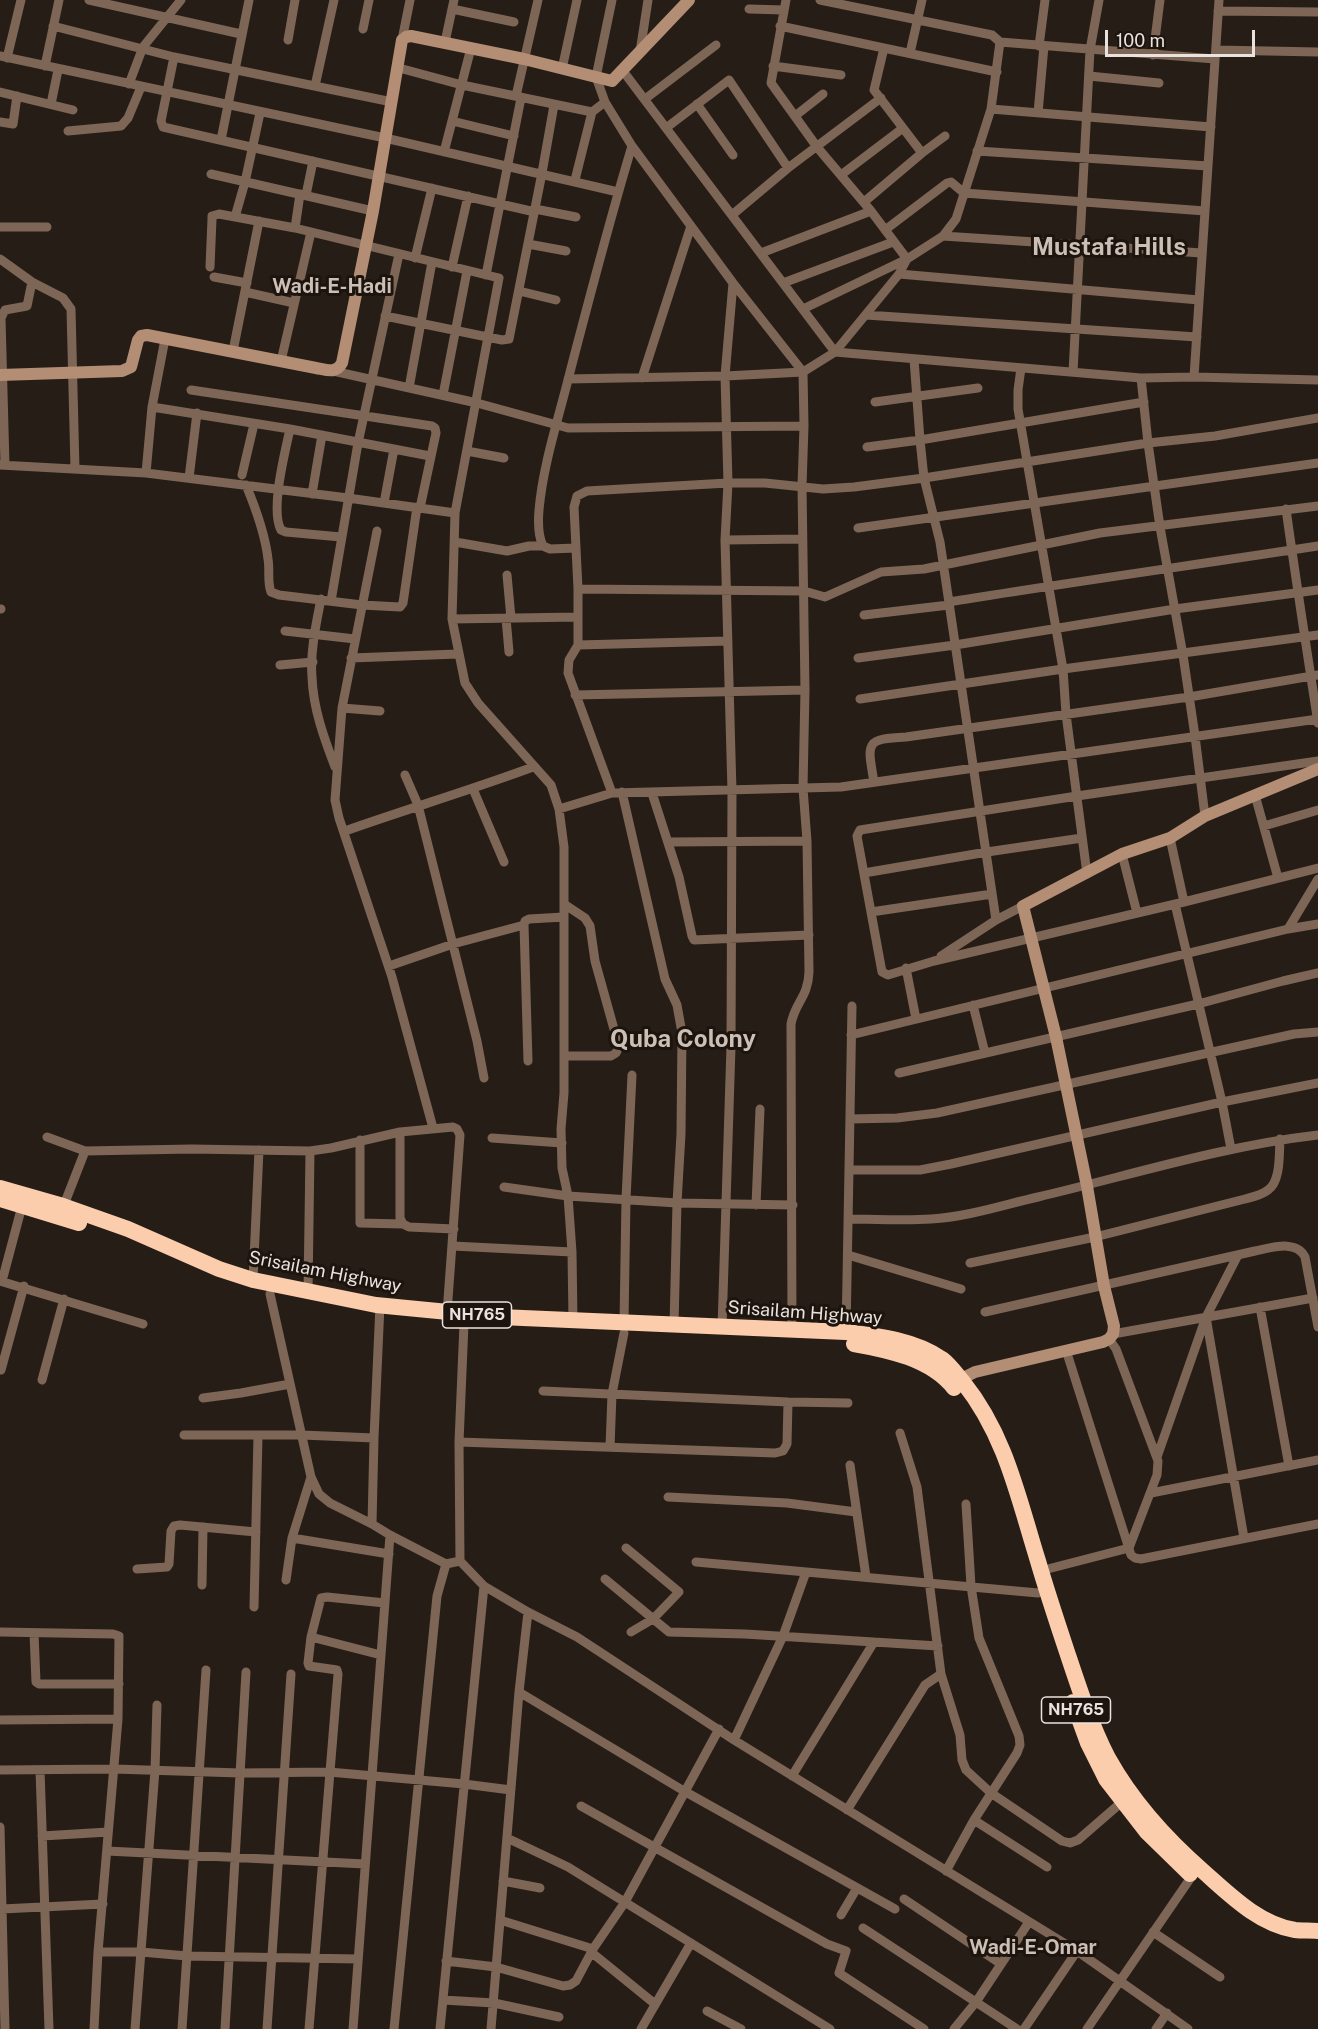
<!DOCTYPE html>
<html>
<head>
<meta charset="utf-8">
<style>
  body { margin:0 }
  #map { position:relative; width:1318px; height:2029px; overflow:hidden; background:#271d17; font-family:"Public Sans",sans-serif }
  canvas { display:block }
  .scale { position:absolute; left:1105px; top:30px; width:150px; height:27px; box-sizing:border-box; border:3px solid #e9e2de; border-top:0; padding-left:8px; font-size:18px; line-height:21px; white-space:nowrap; color:#e9e2de; -webkit-text-stroke:4px #1d140e; paint-order:stroke }
</style>
</head>
<body>
<div id="map">
<canvas width="1318" height="2029"></canvas>
<div class="scale">100 m</div>
</div>
<script>
const context = document.querySelector('canvas').getContext('2d');
context.lineJoin = 'round';
function trace(path, color, width, dash) {
  context.strokeStyle = color;
  context.lineWidth = width;
  context.lineCap = dash ? 'butt' : 'round';
  context.setLineDash(dash || []);
  context.stroke(path);
}
function write(font, color, halo, rows, align = 'center') {
  context.font = font + ' "Public Sans",sans-serif';
  context.lineWidth = 6;
  context.setLineDash([]);
  context.textBaseline = 'middle';
  context.strokeStyle = halo;
  context.fillStyle = color;
  for (const [text, x, y, turn = 0] of rows) {
    context.save();
    context.translate(x, y);
    context.rotate((+turn || 0) * Math.PI / 180);
    context.textAlign = isNaN(turn) ? turn : align;
    if (halo) context.strokeText(text, 0, 0);
    context.fillText(text, 0, 0);
    context.restore();
  }
}
trace(new Path2D(`
  M89,0L241,34
  M612,0L596,77L605,102L632,146L733,283L803,372L804,426L802,486L805,690L803,788L807,841L809,972C808,998 795,1002 791,1024L792,1330
  M820,0L987,34L992,35L1000,42
  M452,9L514,22
  M749,9L784,10
  M1218,11L1318,12
  M53,26L174,57L392,102
  M780,26L997,72
  M363,29L369,0
  M288,40L295,0
  M402,40L410,0
  M445,42L454,0
  M1039,46L1045,0
  M1216,50L1318,52
  M640,52L648,0
  M910,53L922,0
  M1153,55L1160,0
  M0,56L385,138L618,192
  M174,57L161,121L163,127L535,212
  M7,58L21,0
  M45,66L59,0
  M773,66L841,75
  M399,68L462,85L592,112L605,102
  M562,69L577,0
  M623,71L835,352L1141,378L1194,377L1318,380
  M1089,76L1159,83
  M129,84L143,47L181,0
  M315,86L334,0
  M0,92L73,110
  M516,96L538,0
  M645,99L716,45
  M51,104L58,70
  M697,104L733,155
  M991,109L1211,127
  M1038,113L1044,46
  M795,116L823,94
  M452,121L514,136
  M0,122L13,124L17,96
  M666,128L729,80L788,168
  M68,131L121,126L128,118L141,87
  M221,140L249,0
  M977,151L1208,166
  M444,152L471,48
  M922,153L945,136
  M211,174L373,211
  M841,175L903,128
  M575,180L592,112
  M306,195L313,161
  M864,202L922,153L874,90L884,48
  M535,209L576,217
  M732,215L788,168L881,98
  M235,217L245,182L260,113
  M0,227H47
  M295,228L300,194
  M885,230L947,183L951,182L964,193L1205,211
  M943,236L1202,253
  M528,244L566,251
  M761,253L871,211
  M415,258L432,188
  M0,259L32,282L63,298L71,309L75,469
  M210,267L212,219V216L219,214L295,228L499,278L455,513L452,619L465,683L478,703L551,785L559,809L564,847V1093L561,1129L562,1168L568,1196L572,1252L573,1321
  M452,267L468,196
  M899,274L1199,300
  M486,275L521,98
  M214,277L247,283
  M783,283L893,242
  M519,291L556,300
  M245,292L294,303
  M803,309L907,259L943,236L956,219L991,109L1000,42L1215,59
  M866,315L1197,337
  M385,316L502,340L509,339L542,173L554,105
  M233,351L259,221
  M281,361L311,232
  M1021,368L1018,390V409L1063,669L1066,714L1087,874
  M333,371L477,403L568,428L804,426
  M1073,372L1090,50L1099,0
  M1194,377L1219,0
  M642,378L691,226
  M1141,378L1148,443L1160,527L1183,655L1195,736L1205,816
  M568,379L725,376L803,372L835,352L899,274L907,259L871,211L817,147L771,83L786,0
  M409,388L432,262
  M191,390L432,426L435,428L436,433L420,508
  M443,395L467,271
  M875,402L978,388
  M1144,402L920,440L924,478L1148,443L1215,436L1318,418
  M152,407L290,429L430,456
  M290,429C285,452 270,510 281,530L286,532L341,537
  M867,447L920,440L914,359
  M467,451L504,458
  M0,465L146,473L348,498L455,513
  M5,465L1,318L5,310L27,306L32,282
  M146,473L152,407L165,339
  M242,475L254,424
  M189,478L197,413
  M246,485C256,509 265,533 268,559C270,570 267,582 271,592L279,595L362,605L400,607L403,603L417,507
  M312,494L322,435
  M384,503L394,449
  M1286,509C1296,581 1307,652 1318,723
  M858,528L1318,463
  M377,531L342,708L335,800L339,818L392,977L433,1128
  M725,540L728,483L725,376L733,283
  M455,542L507,551L529,546H543
  M576,548L550,549L543,546C538,536 538,522 539,510C543,465 558,420 569,376C589,299 609,222 632,146
  M507,575L511,618
  M578,589L804,591L825,597L881,572L924,569L1100,533L1318,506
  M321,599C316,624 310,652 312,677C313,708 324,738 335,767
  M331,601L358,443L399,254
  M949,602C1072,582 1195,565 1318,546
  M0,609H1
  M864,615L949,605
  M506,618L509,652
  M452,619L578,617
  M285,631L355,639
  M578,645L728,641
  M351,658L458,654
  M858,658L955,645L1175,609L1318,590
  M280,665L313,662
  M575,695L805,690
  M860,699L1063,669L1318,635
  M342,708L380,711
  M1318,761L1077,796L860,830L857,836L882,972L888,975L934,961L1184,902L1318,868
  M405,775L418,805L477,1041L484,1078
  M874,782C867,742 865,739 906,737L1189,697L1318,675
  M473,789L504,862
  M622,792L665,979L677,1005L682,1033L681,1134L677,1203L674,1325
  M612,793L568,673L569,660L578,645V589L574,507L577,496L587,491L728,483H765L823,489L854,487L924,478L940,542L996,920
  M652,793L679,877L692,936L694,940L809,935
  M1255,795L1278,878
  M559,809L612,793L841,787L1318,719
  M1264,826L1318,810
  M345,831C407,809 471,790 533,767
  M1170,838L1184,902
  M668,842L807,841
  M1122,854L1137,913
  M864,873L987,852L1082,838
  M1175,904L1222,1102L1231,1149
  M871,912L992,894
  M1288,929L1318,924
  M941,956L996,920L1023,906
  M389,966L453,944L524,925
  M906,968L916,1019
  M973,1005L985,1053
  M851,1035L1288,929L1318,879
  M564,1056H611L616,1053L619,1047L595,961L590,926L585,918L564,904
  M528,1061L524,925L525,921L529,919L564,917
  M899,1073L1198,1004L1283,981L1318,973
  M850,1119L897,1118L937,1113L1294,1034L1318,1032
  M400,1132V1218L403,1224L409,1227L454,1229
  M47,1137L85,1151L192,1149L310,1151L331,1148L400,1132L453,1127L457,1129L460,1135L447,1313
  M492,1138L562,1143
  M360,1140V1223L403,1224
  M850,1170H920L951,1164L1222,1102L1318,1083
  M504,1187L568,1196L677,1203L793,1205
  M756,1205L760,1109
  M62,1210L85,1151
  M849,1219C876,1219 904,1221 931,1219C967,1217 1003,1205 1038,1197C1131,1175 1223,1146 1318,1135
  M453,1246L572,1252
  M848,1255L961,1289
  M970,1263L1095,1237L1245,1199C1253,1197 1262,1195 1268,1190C1281,1181 1279,1154 1280,1139
  M253,1280L259,1150
  M0,1281L143,1324
  M2,1281L22,1206
  M308,1292L310,1151
  M270,1294L311,1477L319,1494L330,1503L372,1524L390,1535L446,1564L460,1561L484,1586L528,1612L577,1637L734,1740L1077,1951L1188,2029
  M1260,1307L1289,1466
  M985,1312L1255,1251C1271,1248 1296,1239 1305,1257L1318,1327
  M1206,1317L1244,1538
  M624,1323L626,1199L632,1075
  M722,1327L731,1047L732,791L725,540L802,539
  M846,1332L852,1006
  M1113,1334L1313,1298
  M1066,1350L1131,1555L1135,1558L1141,1559L1318,1524
  M1,1370L24,1286
  M42,1380L64,1299
  M543,1391L788,1402L848,1403
  M203,1398L241,1393L290,1384
  M900,1433L917,1487L941,1674L960,1735L962,1760L966,1770L991,1793L1062,1841L1070,1843L1078,1840L1123,1801
  M184,1435H302L374,1438
  M459,1442L775,1453L783,1451L787,1444L788,1402
  M610,1447L612,1394L624,1333
  M1157,1457L1206,1317L1238,1255
  M850,1465L866,1577
  M1151,1493L1318,1460
  M668,1497L787,1503L856,1512
  M372,1524L374,1438L380,1305
  M292,1538L389,1554
  M626,1548L679,1592L653,1619L631,1632
  M460,1561L459,1442L464,1324
  M696,1562L1038,1593
  M137,1569L167,1567L169,1564L171,1531L174,1526L180,1525L256,1532
  M1040,1571L1129,1548L1157,1475L1158,1461L1116,1349L1109,1339
  M605,1579L669,1632L745,1634L938,1646
  M286,1580L292,1538L311,1477
  M202,1585L203,1527
  M254,1607L258,1436
  M0,1632L113,1634L119,1636L118,1719
  M34,1633L36,1682L39,1684H119
  M311,1637L381,1655
  M519,1692L684,1791L895,1909
  M0,1720L118,1719L98,1952L94,2029
  M734,1740L783,1636L806,1572
  M0,1770L114,1769L240,1773L329,1772L464,1784L511,1790
  M40,1770L49,2029
  M792,1776L874,1642
  M581,1806L827,1944L846,1951L839,1973L924,2029
  M847,1810L925,1685L941,1674
  M974,1820L1047,1867
  M0,1827L5,2029
  M42,1836L108,1832
  M507,1838L568,1867L830,2029
  M107,1851L365,1864
  M946,1871L974,1820L1017,1753L1020,1745L1019,1736L979,1638L971,1586L966,1504
  M503,1881L540,1888
  M904,1899L1001,1964
  M2,1909L103,1904
  M841,1915L857,1888
  M500,1920L593,1949
  M863,1928L1017,2029
  M1153,1932L1220,1977
  M98,1952H141L187,1956L358,1959
  M591,1952L655,2004
  M446,1961L496,1967L563,1986L570,1985L576,1981L593,1949L625,1902L719,1729
  M443,2000L494,2003L559,2017
  M707,2011L741,2029
  M135,2029L155,1770L157,1705
  M182,2029L206,1670
  M225,2029L246,1672
  M267,2029L291,1674
  M309,2029L338,1674L337,1670L309,1666L308,1663L311,1637L321,1598L327,1597L385,1603
  M353,2029L390,1535
  M394,2029L437,1596L446,1564
  M440,2029L484,1586
  M491,2029L519,1692L528,1612
  M641,2029L691,1943
  M954,2029L976,2002L1029,1922
  M1024,2029L1077,1951
  M1087,2029L1194,1873
  M1156,2029L1167,2013`), '#7d6656', 9);
trace(new Path2D(`
  M0,375L122,371L131,367L138,340L141,336L147,335L316,368C327,370 336,374 342,363L373,211L402,40L406,37L411,36L524,59L612,81L689,0
  M955,1382L975,1372L1103,1342L1109,1339L1113,1334L1114,1326L1104,1286L1087,1186L1056,1037L1023,906L1122,854L1170,838L1205,816L1318,769`), '#b38e74', 12);
trace(new Path2D(`
  M0,1188L63,1206L128,1229L219,1269L253,1280L376,1305L500,1317L846,1332C879,1336 914,1340 942,1359C950,1365 957,1375 963,1382C1006,1436 1018,1497 1038,1561C1047,1592 1057,1622 1067,1652C1079,1688 1091,1725 1108,1758C1132,1801 1167,1840 1204,1872C1231,1896 1259,1924 1295,1930C1303,1931 1311,1930 1318,1931
  M0,1199L79,1223
  M854,1344C889,1350 931,1359 954,1388
  M1073,1702L1088,1743L1106,1779L1147,1832L1190,1874`), '#fccdac', 16);
for (const [x, y, w] of [
  [477,1315,69],
  [1076,1710,69]
]) {
  const box = new Path2D();
  box.roundRect(x - w / 2, y - 13, w, 26, 4.5);
  context.fillStyle = '#1d140e';
  context.fill(box);
  trace(box, '#e9e2de', 1.5);
}
write('bold 16px', '#e9e2de', null, [
  ["NH765",477,1315],
  ["NH765",1076,1710]
]);
write('18px', '#e9e2de', '#1d140e', [
  ["Srisailam Highway",325,1272,11],
  ["Srisailam Highway",805,1313,4]
]);
write('bold 20px', '#cbbfb6', '#1d140e', [
  ["Wadi-E-Hadi",332,287],
  ["Wadi-E-Omar",1033,1948]
]);
write('bold 24px', '#cbbfb6', '#1d140e', [
  ["Mustafa Hills",1109,248],
  ["Quba Colony",683,1040]
]);
</script>
</body>
</html>
